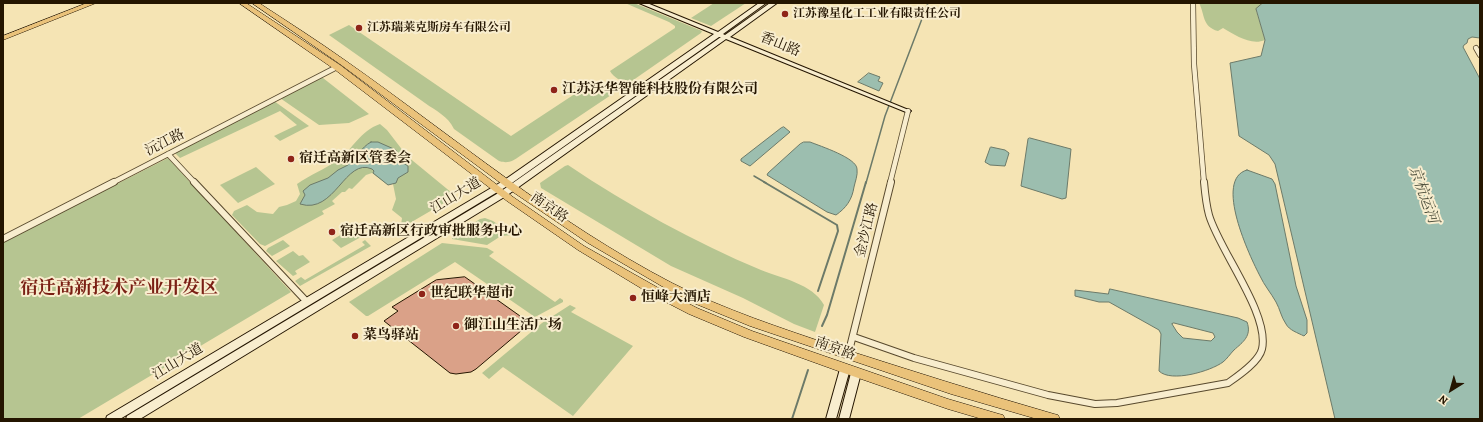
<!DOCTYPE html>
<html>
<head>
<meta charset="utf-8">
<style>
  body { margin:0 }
  #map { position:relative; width:1483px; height:422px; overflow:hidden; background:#f5e4b4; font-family:Alegreya,serif }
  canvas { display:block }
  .frame { position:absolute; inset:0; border:4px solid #241500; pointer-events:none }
  .north { position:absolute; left:1431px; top:370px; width:40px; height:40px; -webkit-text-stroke:3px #f8edce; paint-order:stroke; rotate:217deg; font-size:11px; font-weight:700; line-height:16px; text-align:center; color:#241500 }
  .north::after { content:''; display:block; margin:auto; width:14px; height:18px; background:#241500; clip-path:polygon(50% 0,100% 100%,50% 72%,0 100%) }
</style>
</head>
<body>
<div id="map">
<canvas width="1483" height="422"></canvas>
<div class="frame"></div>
<div class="north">N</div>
</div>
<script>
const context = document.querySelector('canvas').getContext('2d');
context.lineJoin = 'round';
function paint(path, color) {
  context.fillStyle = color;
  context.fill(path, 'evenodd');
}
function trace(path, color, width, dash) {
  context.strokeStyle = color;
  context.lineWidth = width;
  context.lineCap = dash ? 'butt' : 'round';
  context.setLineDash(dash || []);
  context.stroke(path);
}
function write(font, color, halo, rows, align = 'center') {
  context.font = font + ' Alegreya,"Noto Serif SC",serif';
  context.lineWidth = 4;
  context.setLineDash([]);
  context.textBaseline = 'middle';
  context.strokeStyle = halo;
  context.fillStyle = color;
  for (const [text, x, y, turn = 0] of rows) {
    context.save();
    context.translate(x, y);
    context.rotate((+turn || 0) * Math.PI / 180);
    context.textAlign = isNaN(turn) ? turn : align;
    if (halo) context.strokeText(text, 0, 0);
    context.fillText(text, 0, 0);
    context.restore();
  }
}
paint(new Path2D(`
  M625,3H634L702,31L701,33L629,83C621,81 614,78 610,71L675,28V26L669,22Z
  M714,3H746L711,26L691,18Z
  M1199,3H1263L1256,10L1265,40C1251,46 1235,35 1223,28L1218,31C1202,27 1205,14 1199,3Z
  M349,25L511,136L593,82L614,93L520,156C513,161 508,164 499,161L454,129C448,116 436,111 425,103L329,35Z
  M319,78H323L369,114L349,123L319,125L280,98Z
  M274,101L309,126L280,141L274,136L297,125L280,111L180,158L174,152Z
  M380,124L387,130L407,156L452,193L451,199L403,227L401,225L402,218L392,210L396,199L393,184L391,183L388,185L372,173L366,175L352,189L349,188L345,192H342L332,201L335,204L322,211L324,214L265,246L260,244L232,215L234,211L247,205L257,212L273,214L279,207L287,205L296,201L300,194L297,184C310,175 325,169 338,160C353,149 360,131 380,124Z
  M168,158L291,292L78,419H3V242Z
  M568,165C629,206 694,242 761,270C781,278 813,284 824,305L815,332L794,324L743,298L671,266L541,188L540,183L565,166Z
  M256,167L275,184L238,203L220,185Z
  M485,218L493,221L513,235L501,236L487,245L452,239V237L480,219Z
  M352,228L361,237L341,248L332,240Z
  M283,240L290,246L272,256L266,251L268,248Z
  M365,240L371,246L300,286L295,281L301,277L305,280L365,245L362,242Z
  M442,243L487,248L494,252L489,256L555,302L560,298L563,300V302L535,317L455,262L368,316H366L349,302Z
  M293,251L299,256L303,255L310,262L295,271L297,274L293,276L276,261Z
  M570,305L576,308L571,312L633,346L573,416L503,367L489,379L482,373L542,323Z`), '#b6c591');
const water = new Path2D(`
  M1263,3H1480V38L1472,37L1468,39L1467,43L1464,45L1463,47L1480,79V419H1335L1275,164L1269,155L1239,136L1230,63L1261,56L1265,40L1256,9Z
  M869,73L880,77L878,81L883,83L879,91L858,82Z
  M784,127L790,132L750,166L741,161V159L781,128Z
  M1030,138L1071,149L1066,198L1062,199L1021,186L1028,139Z
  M371,142H378L396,150L397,152L396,155L397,159L408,166V172L398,178L396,183L388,185L373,173L374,171L372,169C345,157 335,215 300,204L305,195L303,191L310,185L328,178L338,170L348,165V161C359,157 360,148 371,142Z
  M804,142H810C820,146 857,158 857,169C858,175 855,182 854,187C852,200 846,208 836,215L827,212L767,175L768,173L800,144Z
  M991,147L1005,150L1009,153L1005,166L990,165L985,162L990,148Z
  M1247,170L1272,179L1275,184L1296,286L1307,320V333L1304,336C1298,333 1289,330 1286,324C1281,317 1280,309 1276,302C1271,293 1264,285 1260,276C1250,257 1213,179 1247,170Z
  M1110,289L1238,318L1247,322C1252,336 1243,342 1234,350C1230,354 1227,359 1223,362C1211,371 1171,383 1159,371L1161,334L1159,330L1109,302H1099L1075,296V290L1108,294ZM1174,323L1213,333L1215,337L1211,341L1183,338L1177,332L1172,324Z`);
paint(water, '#9cbeaf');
trace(water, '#6c7a69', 1);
trace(new Path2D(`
  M754,176L766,183
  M866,183L885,116L928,3`), '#6c7a69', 1.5);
trace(new Path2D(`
  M764,182L837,225L838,231L818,291
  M822,326L827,315L866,182
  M792,419L808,370`), '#6c7a69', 2);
const building = new Path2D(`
  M465,277L520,316L522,330L476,369L471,372L456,374L450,373L384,321L398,311L392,307L436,280Z`);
paint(building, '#daa188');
trace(building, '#241500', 1);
const streetFar1 = new Path2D(`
  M1193,3L1194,64L1204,183
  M1476,48L1480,55
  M168,154L195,183
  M112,183L337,67
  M890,183L908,111`);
const street = new Path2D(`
  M194,182L307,302
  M3,239L114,182
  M854,337L914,358L1048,395L1095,404L1117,403L1228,383C1238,376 1259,362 1262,349C1270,314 1219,250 1209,215C1206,204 1205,193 1204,182
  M848,355L891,182`);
const secondary = new Path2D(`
  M639,3H647L718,32L759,3H766L723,34L725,35L770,3H777L730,37L911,111L908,113L906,112L726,39L506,196L140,419H126L127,416L500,192L721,37H719L509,185L120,419H106L107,416L503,181L714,34Z
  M845,365L848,366L850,369L836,419H826L840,369L842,366Z
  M856,369L859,370L861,373L849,419H839L851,373L853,370Z`);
const primary = new Path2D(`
  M87,3H96L3,40V36Z
  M239,3H246L340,65L513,197L584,246L662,290L697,308L752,331L948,399L999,414L1003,415L1005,419H982L948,409L841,372L744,337L689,314L654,296L578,250L507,201L334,69Z
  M252,3H259C288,22 318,41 346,61C454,137 555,222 672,283C725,310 781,328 837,347C909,370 981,393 1054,414L1058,415L1060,419H1037L951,394L750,326L696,304L665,288L588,243L510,190L340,64Z`);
trace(streetFar1, '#58492d', 6);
trace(street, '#58492d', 8);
trace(secondary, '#241500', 2);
trace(primary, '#241500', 1);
trace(streetFar1, '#f8edce', 4.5);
trace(street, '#f8edce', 6);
paint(secondary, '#f8edce');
paint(primary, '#eac27a');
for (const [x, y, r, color] of [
  [785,14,4,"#8f2418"],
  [359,28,4,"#8f2418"],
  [554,90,4,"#8f2418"],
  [291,159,4,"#8f2418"],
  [332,232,4,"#8f2418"],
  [422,294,4,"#8f2418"],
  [633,298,4,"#8f2418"],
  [456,326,4,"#8f2418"],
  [355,336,4,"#8f2418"]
]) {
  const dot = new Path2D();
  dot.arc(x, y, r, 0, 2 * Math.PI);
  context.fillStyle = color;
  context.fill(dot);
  trace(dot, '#f8edce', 1.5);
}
write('bold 12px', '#241500', '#f8edce', [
  ["江苏豫星化工工业有限责任公司",793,14],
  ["江苏瑞莱克斯房车有限公司",367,28]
], 'left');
write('14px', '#241500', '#f8edce', [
  ["香山路",780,45,22],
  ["沅江路",165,143,-27],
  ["江山大道",456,196,-31],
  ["南京路",549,208,35],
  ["金沙江路",867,230,-76],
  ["南京路",835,349,20],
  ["江山大道",178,362,-31]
]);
write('bold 14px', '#241500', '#f8edce', [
  ["江苏沃华智能科技股份有限公司",562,90],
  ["宿迁高新区管委会",299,159],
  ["宿迁高新区行政审批服务中心",340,232],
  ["世纪联华超市",430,294],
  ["恒峰大酒店",641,298],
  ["御江山生活广场",464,326],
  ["菜鸟驿站",363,336]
], 'left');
write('italic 15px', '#4e503d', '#f8edce', [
  ["京杭运河",1423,195,70]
]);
write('bold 18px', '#7a1f14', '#f8edce', [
  ["宿迁高新技术产业开发区",119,289]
]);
</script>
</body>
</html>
